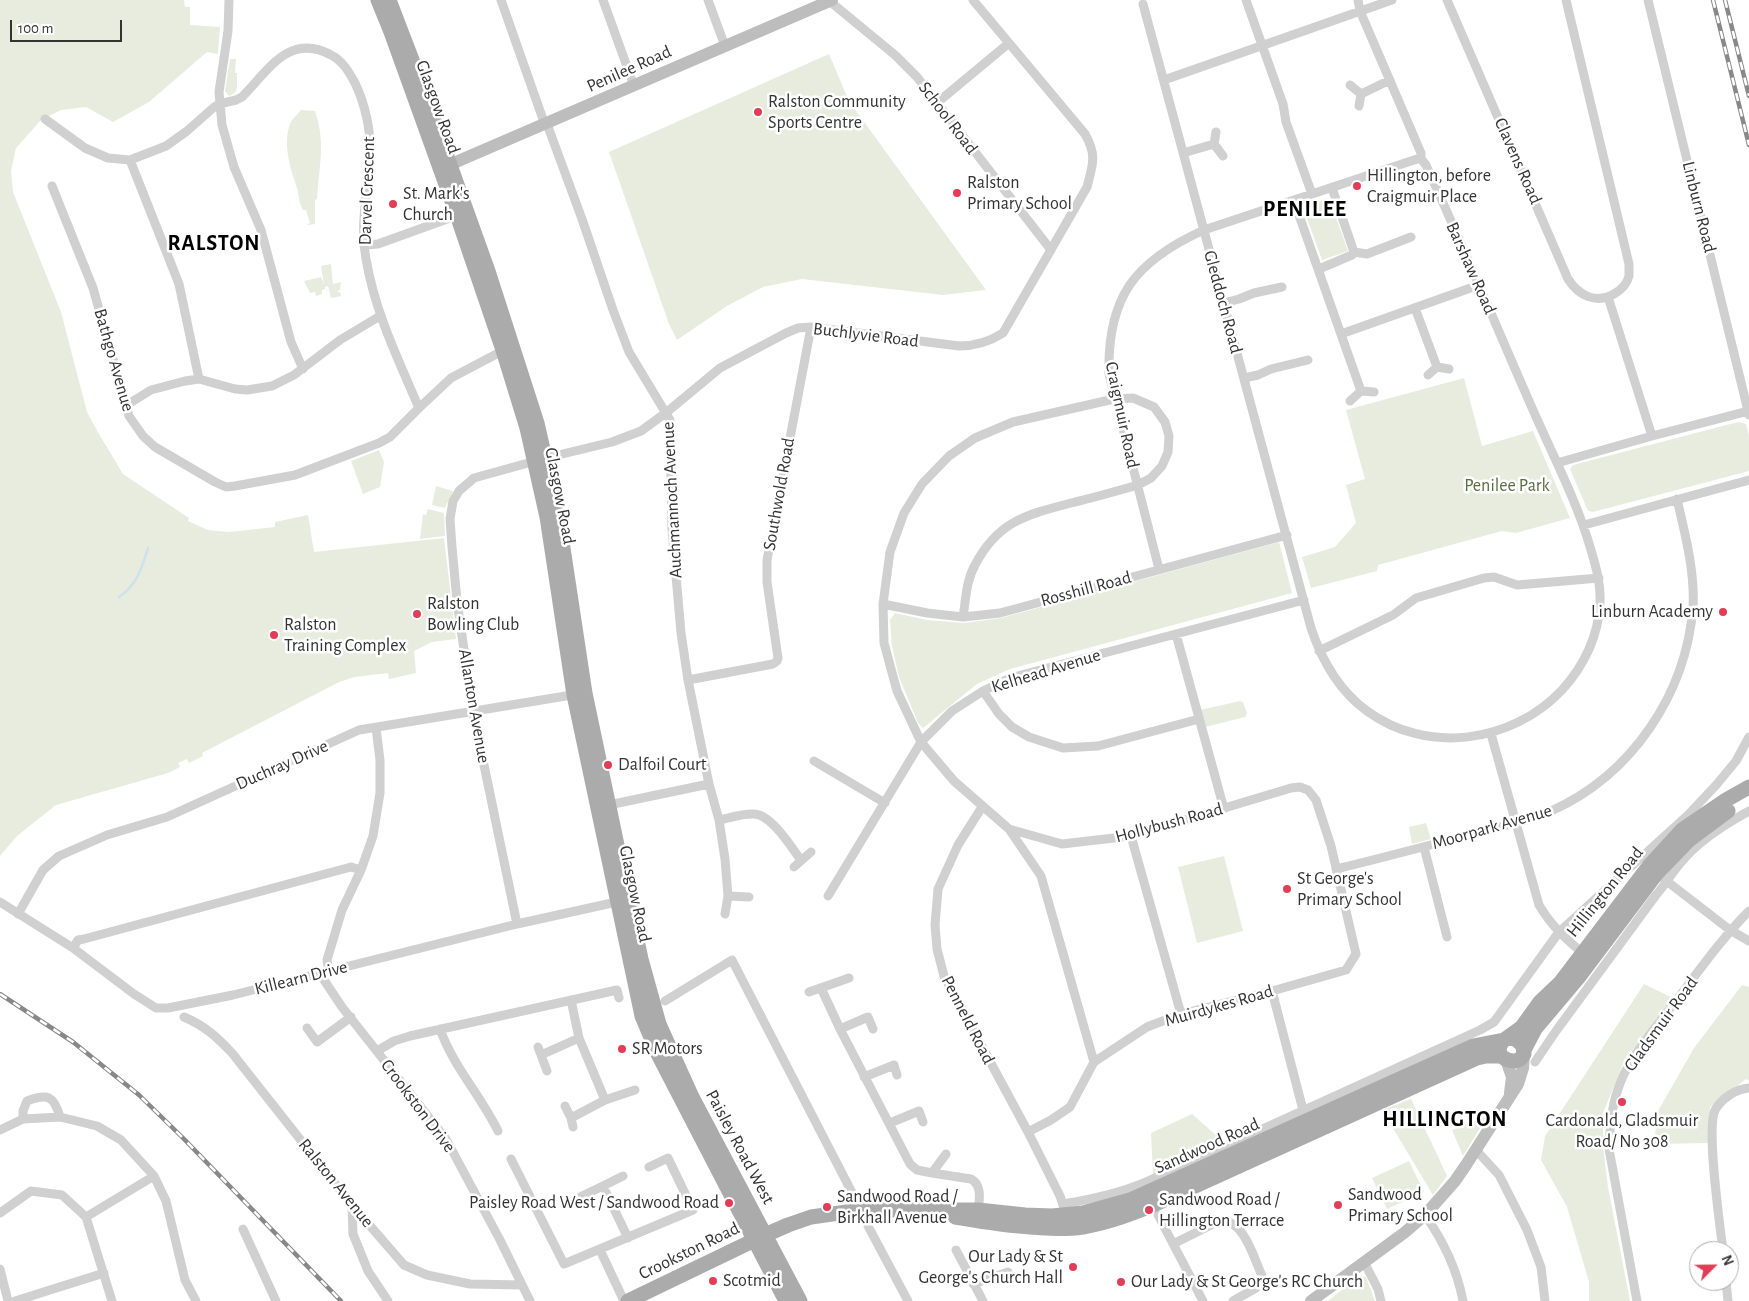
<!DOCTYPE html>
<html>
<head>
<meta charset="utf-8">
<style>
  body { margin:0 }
  #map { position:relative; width:1749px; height:1301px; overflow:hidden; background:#fff; font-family:"Alegreya Sans",sans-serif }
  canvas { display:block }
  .north { position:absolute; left:1689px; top:1241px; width:50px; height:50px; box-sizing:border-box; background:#fff; border:1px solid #adadad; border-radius:50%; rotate:67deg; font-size:14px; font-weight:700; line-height:20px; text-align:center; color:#333 }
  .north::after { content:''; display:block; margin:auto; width:18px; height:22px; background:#e23d57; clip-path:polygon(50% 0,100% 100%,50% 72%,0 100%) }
  .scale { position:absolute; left:10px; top:20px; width:112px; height:22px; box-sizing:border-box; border:2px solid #333; border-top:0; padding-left:6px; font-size:15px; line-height:18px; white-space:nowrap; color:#333; -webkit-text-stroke:4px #fff; paint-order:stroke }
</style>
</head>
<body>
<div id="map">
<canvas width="1749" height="1301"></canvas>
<div class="north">N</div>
<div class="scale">100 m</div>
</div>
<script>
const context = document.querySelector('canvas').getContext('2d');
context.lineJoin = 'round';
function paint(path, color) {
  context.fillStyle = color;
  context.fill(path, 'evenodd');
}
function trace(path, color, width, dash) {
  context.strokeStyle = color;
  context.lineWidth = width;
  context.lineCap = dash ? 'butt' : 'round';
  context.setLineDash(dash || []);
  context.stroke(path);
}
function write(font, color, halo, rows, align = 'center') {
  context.font = font + ' "Alegreya Sans",sans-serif';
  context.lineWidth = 5;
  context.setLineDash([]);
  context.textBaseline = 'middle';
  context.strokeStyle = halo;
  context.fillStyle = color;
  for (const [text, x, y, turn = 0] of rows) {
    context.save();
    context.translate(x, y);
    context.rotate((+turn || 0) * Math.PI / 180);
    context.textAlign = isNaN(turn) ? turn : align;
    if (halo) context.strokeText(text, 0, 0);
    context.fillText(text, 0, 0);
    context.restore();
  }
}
paint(new Path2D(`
  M0,0H184L185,7H190V25L220,27L218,54L207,52L149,102L113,122L86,107L61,110L41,120L16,148L11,171L13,192L61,312L87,412L99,434L123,474L189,518L188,521L208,530L229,532L275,527V522L308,515L314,552L444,538L456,639L432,642L414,651L416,673L389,679L388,673L355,677L339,682L202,753L203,756L189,763L187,759L178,763L180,767L168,773L56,805L17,836L0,856Z
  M829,54L849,101L986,290L943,295L802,279L763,287L727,306L677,340L669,324L609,152Z
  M230,59H236L235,73H237C236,82 241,92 229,96L225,91Z
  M301,110L315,111C326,143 319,166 317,199L315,200V224L308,225L307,224L310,223L306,210H303C299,204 299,195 297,188C290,168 282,142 291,122C293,118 298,114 301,110Z
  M1329,198L1348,251L1322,260L1303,207Z
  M331,264L333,284L341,282L340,290L337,292H340L341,296L331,298L328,286L325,287V289L322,290V294L316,296L315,292L310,293L304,281L321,277L324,284L321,266Z
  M1464,378L1482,446L1533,431L1570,518L1516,533L1502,531L1378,565L1377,571L1311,588L1302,557L1335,547L1356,523L1346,485L1365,479L1346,410Z
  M1738,422L1746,424L1749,436V471L1593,512L1588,511L1570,469L1573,465Z
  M379,450L384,462L380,487L363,494L351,461Z
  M436,486L453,491L445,508L432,505Z
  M428,509L444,513L445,536L420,539L423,514L426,515Z
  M1279,542L1292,593L1010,669L977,684L923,728L918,723L899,677L892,646L890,620L895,613L927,620L964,623L1001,618Z
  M1240,701L1243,702L1247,713L1245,717L1205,727L1200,710Z
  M1426,823L1431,839L1412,844L1409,827Z
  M1224,856L1243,931L1197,943L1178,867Z
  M1644,984L1675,999L1625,1059L1603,1113V1146L1608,1187L1630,1301H1589V1282L1567,1207L1541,1160L1545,1136Z
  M1742,985L1749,987V1081L1746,1079L1710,1107L1708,1143L1654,1144L1658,1111L1694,1048Z
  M1411,1099L1447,1176L1433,1195L1382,1110Z
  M1192,1114L1226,1144L1153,1174L1151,1133Z
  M1487,1116L1463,1156L1452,1130Z
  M1409,1161L1424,1192L1387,1209L1372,1178Z
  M1359,1276L1366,1277L1375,1301H1328Z`), '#e7ecdf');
trace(new Path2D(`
  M119,597C137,585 142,568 148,548`), '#cde2eb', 2.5);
trace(new Path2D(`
  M229,0L228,31L219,92L222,125L234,167L261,230L291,342L303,369
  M501,0L545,125
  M603,0L634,86
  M708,0L725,46
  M831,0L833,4L895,55L917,77L1051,250
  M1246,0L1283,104L1286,122L1312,194
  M1447,0L1568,279C1579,296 1596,304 1614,294C1621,290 1627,284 1629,276C1629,272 1629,268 1629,264L1566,0
  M1648,0L1749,415
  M1143,4L1311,628C1322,661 1338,690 1367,711C1427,755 1512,743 1562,690C1584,666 1599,635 1600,602C1601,584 1596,567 1591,550C1577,501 1553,456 1533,410C1497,328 1463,246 1426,165L1421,159V153L1360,11L1358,0
  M1164,80L1392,0
  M1350,85L1361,94L1359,106
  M1361,94L1390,80
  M938,102L1009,43
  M45,119L85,148L108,158L130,160L166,146L187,131L213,108L219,104L236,100L242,97C268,71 289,32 331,55C343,61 349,72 355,83C365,104 371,130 370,153C369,189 359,223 366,259C375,312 398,359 419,408L451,378L506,349
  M547,124L582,219L613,310L629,352L670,420L672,530L681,633L688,680L709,784L719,820L725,859L728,896L725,914
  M1216,132L1214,144L1223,156
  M1183,153L1214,144
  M130,160L179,284L199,379
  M52,186L93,288L129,416L143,436L155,447L215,482L226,487L235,486L295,475L379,443L390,437L419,408
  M1332,188L1354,252
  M1294,201L1361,391
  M364,245L378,244L461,214
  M1354,252L1367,254L1411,237
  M1319,269L1352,255L1354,252
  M1608,297L1652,436
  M1224,303L1239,299L1254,293L1282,287
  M1415,308L1437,367
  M1341,334L1479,285
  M1428,375L1437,367L1449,369
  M1244,378L1258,375L1271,369L1308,360
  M1350,401L1361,391L1374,392
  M125,406L151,390L185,381L199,379L235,389L247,390L272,386L294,375L340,340L380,316
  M1557,463L1652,436L1748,411
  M1584,525L1749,480
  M1159,569L1109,374C1107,297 1135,261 1204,230L1417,159H1421
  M883,604L927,613L963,617L1000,613L1287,535
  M963,617C966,599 966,581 975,565C999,519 1030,514 1075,502C1096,497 1117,491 1138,485L1151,478L1162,466L1168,452L1169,436L1165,422L1154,407L1133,398L1114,399L1013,422L975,438L949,456L922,484L904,513L890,552L883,604L884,643L897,691L921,742L954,781L1009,829L1062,844L1131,836L1291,788L1300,787L1308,790L1316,800L1331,846L1356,954L1346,970L1272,991L1181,1014L1147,1027L1094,1062L1070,1107L1051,1120L1028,1132
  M1176,634L1224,809
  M1319,651L1393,615L1416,598L1484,578L1494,577L1517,585L1599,578
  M688,680L773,664L777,661L778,658L767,582V560L811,327
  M983,691L999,714L1012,727L1029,737L1063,748L1098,746L1199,719
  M1491,734L1539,905C1552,927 1566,939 1586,956
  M814,761L885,803
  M604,806L709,784
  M982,807L958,845L938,889L935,925L937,949L944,976L1028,1132L1060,1196L1064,1208
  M719,820C730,818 743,813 754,814C771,814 791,847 801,860
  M1009,829L1041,876L1094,1062
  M1131,836L1181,1014
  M1424,847L1447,937
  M794,867L811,852
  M1336,869C1382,858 1427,846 1472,834C1498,827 1527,822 1551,811C1632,775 1686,694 1693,607C1695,571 1685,534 1677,499
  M1664,879L1730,930L1749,941
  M728,896L749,897
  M828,896L921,742L952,711L983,691L1010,678L1304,600
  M0,902L73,948L134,994L156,1008H168L233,995L517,924L621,901
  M18,914L43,870L59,856L107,835L167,817L359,730L578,694
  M517,924L473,712L457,601L452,547L450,519L453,501L459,491L474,478L546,458L612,442L641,431L667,412L720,368L786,333L798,328L811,327L959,346C976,346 989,342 1003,333L1087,187C1093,164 1097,155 1085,134L973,0
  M73,948L78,940L84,939L351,867L361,870
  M329,972L327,960L342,910L361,870L373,836L380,793V760L376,728
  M320,974L342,1007L446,1139L500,1240L530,1301
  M821,988L840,1029
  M1272,991L1303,1110
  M809,992L849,978
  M571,1000L579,1038L605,1100L571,1118
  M665,1001L732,960L861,1210
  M184,1017C205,1026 217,1037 232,1053L352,1205L404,1265L427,1275L470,1284L522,1285
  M307,1028L317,1042L351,1017
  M440,1029C453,1066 481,1096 498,1131
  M873,1029L868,1017L840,1029L910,1164L917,1170L932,1173L971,1179C983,1186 979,1200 978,1213
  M538,1047L547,1071
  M377,1051L394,1041L410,1036L617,990L619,998
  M541,1055L579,1038
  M1535,1062L1556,1031L1656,895C1666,884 1673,871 1683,860C1699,841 1727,823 1749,811
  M864,1077L894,1065L897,1075
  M605,1100L635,1090
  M565,1106L571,1118L573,1127
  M23,1119V1111L27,1101C48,1093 54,1096 60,1117
  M890,1123L919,1111L923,1122
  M0,1130L23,1119L60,1117L97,1126L121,1140L154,1176L166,1201L185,1280L196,1301
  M1476,1150L1499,1175L1527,1230L1541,1267L1545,1301
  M511,1159L564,1264L693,1210L668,1158L649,1167
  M932,1173L946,1154
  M603,1186L623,1176
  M580,1197L603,1186L628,1238
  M1063,1204C1093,1199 1121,1193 1148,1181L1480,1030L1494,1022L1559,932L1689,814L1717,784L1736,761L1749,737
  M352,1205L353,1234L368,1271L388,1301
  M0,1213L31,1191L62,1195L86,1217L112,1301
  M1158,1215L1203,1301
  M1425,1215C1444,1242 1457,1269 1463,1301
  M86,1217L154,1176
  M868,1226L908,1301
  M243,1229L276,1301
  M1173,1244L1219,1221C1243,1217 1254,1258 1262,1276L1256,1288L1233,1301
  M600,1250L624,1301
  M956,1250L983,1301
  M1723,1251C1720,1225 1706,1129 1715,1110C1722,1098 1736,1089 1749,1088
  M1364,1262L1378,1289L1381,1301
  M0,1269L8,1301
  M1726,1281L1728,1301
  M973,1284L1008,1272
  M15,1301L104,1273
  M1637,1301L1609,1149C1610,1129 1611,1109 1618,1089C1628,1058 1653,1032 1672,1006C1697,974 1720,940 1749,911`), '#d0d0d0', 9);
trace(new Path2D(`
  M442,168L832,0
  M1506,1060L1512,1077L1510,1093
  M1311,1301L1404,1233L1425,1215L1455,1181L1466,1165L1518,1084L1523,1068L1524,1054`), '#bdbdbd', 12);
trace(new Path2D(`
  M378,0L391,32L457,215L503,350L527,428L547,517L574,695L642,1016L658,1054L786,1301
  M389,0L417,73L488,271L537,423L558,515L585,693L641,959L659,1024L692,1097L800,1301
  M1507,1038L1516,1039L1523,1046L1524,1054C1519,1064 1509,1062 1501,1056C1498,1050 1499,1045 1504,1040L1522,1027L1540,1002L1560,983L1649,866L1682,830L1726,800L1749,787
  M1524,1050L1535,1029L1578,978L1657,873L1689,840L1728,811
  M955,1217C991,1223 1048,1232 1083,1227C1113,1222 1143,1210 1171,1197L1477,1058L1486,1056H1501
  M628,1301L765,1235L788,1225L811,1217L861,1210H978L1025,1215L1052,1216L1083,1213L1130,1200L1473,1046L1504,1040`), '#ababab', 15);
const rail = new Path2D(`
  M1713,0L1749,145
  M1725,0L1749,96
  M0,994L73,1042L139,1095L182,1137L341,1301`);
trace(rail, '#888', 4.5);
trace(rail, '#fff', 2.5, [8]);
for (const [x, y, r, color] of [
  [758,112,5,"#e23d57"],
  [1357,186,5,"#e23d57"],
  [957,193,5,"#e23d57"],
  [393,204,5,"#e23d57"],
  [1723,612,5,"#e23d57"],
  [417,614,5,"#e23d57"],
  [274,635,5,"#e23d57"],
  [608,765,5,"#e23d57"],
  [1287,889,5,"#e23d57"],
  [622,1049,5,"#e23d57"],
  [1622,1102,5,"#e23d57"],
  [729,1203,5,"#e23d57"],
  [1338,1205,5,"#e23d57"],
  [827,1207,5,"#e23d57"],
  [1149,1210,5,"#e23d57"],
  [1073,1267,5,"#e23d57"],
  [713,1281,5,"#e23d57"],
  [1121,1282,5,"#e23d57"]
]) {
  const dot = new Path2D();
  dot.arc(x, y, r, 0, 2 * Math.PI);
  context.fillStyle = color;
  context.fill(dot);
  trace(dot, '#fff', 2);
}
write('18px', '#333', '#fff', [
  ["Penilee Road",629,69,-24],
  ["Glasgow Road",438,107,70],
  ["School Road",948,118,53],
  ["Clavens Road",1518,161,66],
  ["Darvel Crescent",367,191,-88],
  ["Linburn Road",1699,207,76],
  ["Barshaw Road",1471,268,66],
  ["Gleddoch Road",1223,302,75],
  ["Buchlyvie Road",866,335,7],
  ["Bathgo Avenue",114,360,74],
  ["Craigmuir Road",1122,415,78],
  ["Southwold Road",779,494,-80],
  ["Glasgow Road",560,496,79],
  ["Auchmannoch Avenue",672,500,-93],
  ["Rosshill Road",1086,589,-15],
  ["Kelhead Avenue",1046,671,-17],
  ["Allanton Avenue",474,706,80],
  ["Duchray Drive",282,765,-24],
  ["Hollybush Road",1169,823,-15],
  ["Moorpark Avenue",1492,827,-16],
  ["Hillington Road",1605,892,-51],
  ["Glasgow Road",635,894,78],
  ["Killearn Drive",301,978,-14],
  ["Muirdykes Road",1219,1006,-16],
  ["Penneld Road",968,1020,63],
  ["Gladsmuir Road",1661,1024,-54],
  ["Crookston Drive",418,1106,53],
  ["Sandwood Road",1207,1146,-24],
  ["Paisley Road West",740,1147,62],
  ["Ralston Avenue",336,1183,51],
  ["Crookston Road",689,1251,-26]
]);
write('18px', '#333', '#fff', [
  ["Ralston Community",768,102],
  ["Sports Centre",768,123],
  ["Hillington, before",1367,176],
  ["Craigmuir Place",1367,197],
  ["Ralston",967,183],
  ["Primary School",967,204],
  ["St. Mark's",403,194],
  ["Church",403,215],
  ["Ralston",427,604],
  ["Bowling Club",427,625],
  ["Linburn Academy",1713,612,"right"],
  ["Ralston",284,625],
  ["Training Complex",284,646],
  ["Dalfoil Court",618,765],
  ["St George's",1297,879],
  ["Primary School",1297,900],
  ["SR Motors",632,1049],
  ["Cardonald, Gladsmuir",1622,1121,"center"],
  ["Road/ No 308",1622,1142,"center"],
  ["Sandwood",1348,1195],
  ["Primary School",1348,1216],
  ["Sandwood Road /",837,1197],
  ["Birkhall Avenue",837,1218],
  ["Sandwood Road /",1159,1200],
  ["Hillington Terrace",1159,1221],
  ["Paisley Road West / Sandwood Road",719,1203,"right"],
  ["Our Lady & St",1063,1257,"right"],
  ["George's Church Hall",1063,1278,"right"],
  ["Scotmid",723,1281],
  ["Our Lady & St George's RC Church",1131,1282]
], 'left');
write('18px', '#5a6f40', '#fff', [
  ["Penilee Park",1507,486]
]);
context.letterSpacing = '1px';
write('bold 22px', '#000', '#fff', [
  ["PENILEE",1305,209],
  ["RALSTON",214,243],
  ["HILLINGTON",1445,1119]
]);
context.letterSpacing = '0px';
</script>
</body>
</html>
